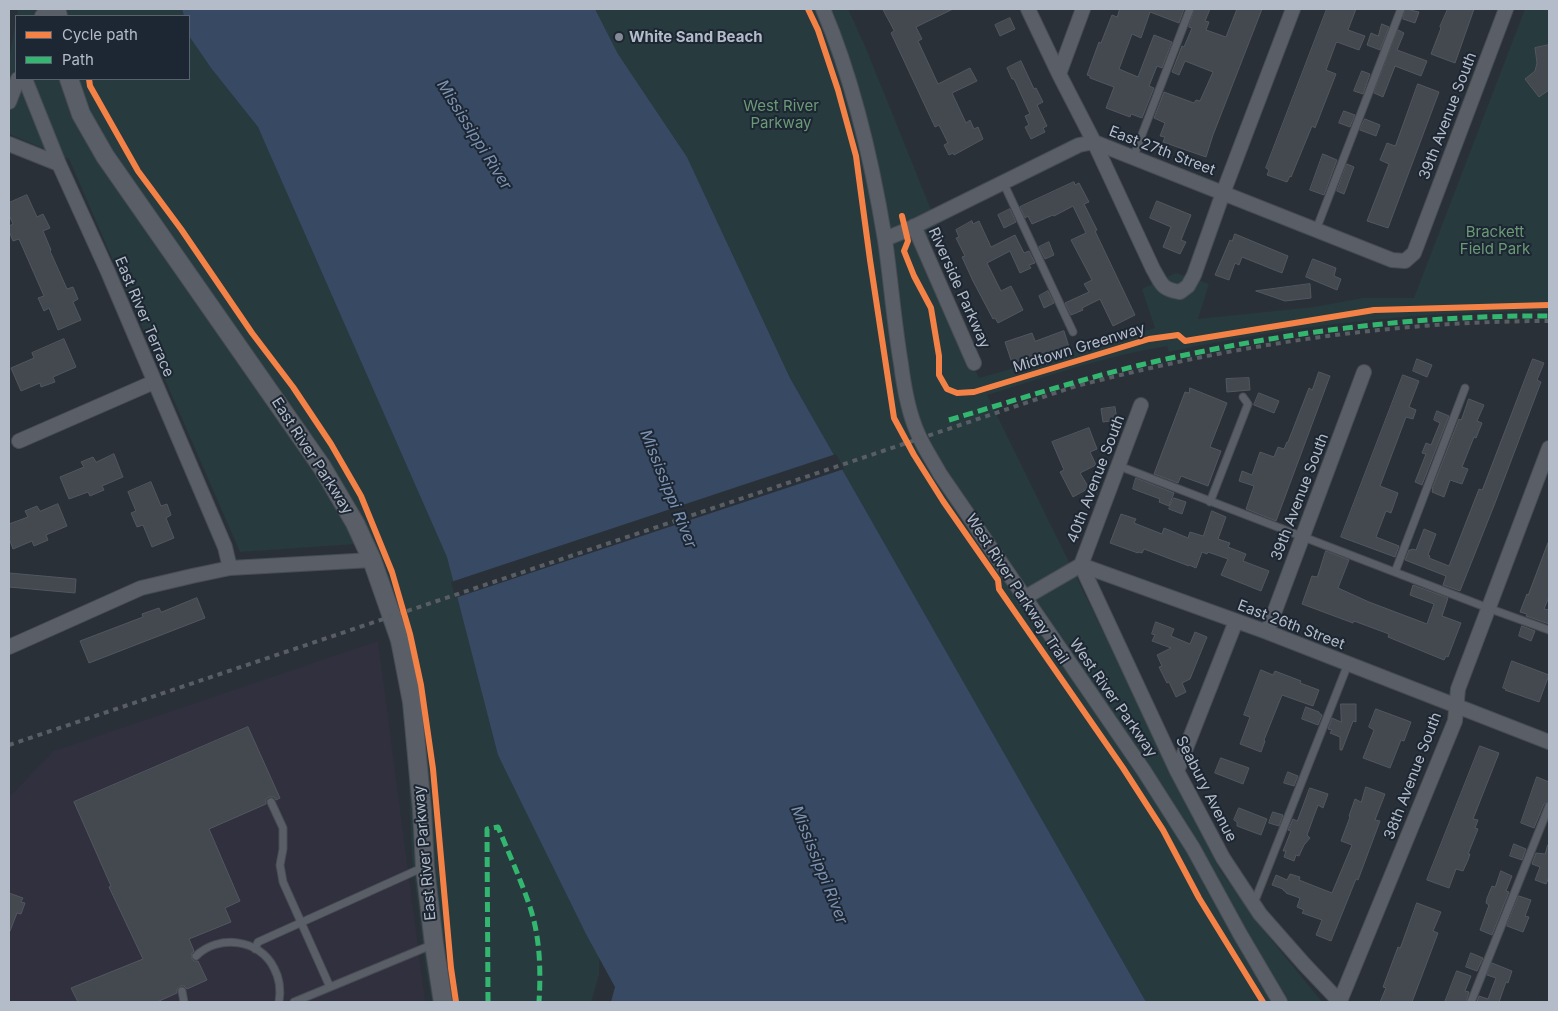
<!DOCTYPE html>
<html>
<head>
<meta charset="utf-8">
<style>
  body { margin:0 }
  #map { position:relative; width:1558px; height:1011px; overflow:hidden; background:#2a3038; font-family:Inter,sans-serif }
  canvas { display:block }
  .frame { position:absolute; inset:0; border:10px solid #b4bcc9; pointer-events:none }
  .legend { position:absolute; left:15px; top:15px; width:175px; height:65px; box-sizing:border-box; background:#1d2633; border:1px solid #59626f; margin:0; padding:6px 9px; list-style:none; font-size:15px; color:#b4bcc9 }
  .legend li { display:flex; align-items:center; gap:10px; height:25px }
  .legend b { width:25px; border:1px solid #59626f }
</style>
</head>
<body>
<div id="map">
<canvas width="1558" height="1011"></canvas>
<div class="frame"></div>
<ul class="legend">
<li><b style="height:6px;background:#f48246"></b>Cycle path</li>
<li><b style="height:6px;background:#33b770"></b>Path</li>
</ul>
</div>
<script>
const context = document.querySelector('canvas').getContext('2d');
context.lineJoin = 'round';
function paint(path, color) {
  context.fillStyle = color;
  context.fill(path, 'evenodd');
}
function trace(path, color, width, dash) {
  context.strokeStyle = color;
  context.lineWidth = width;
  context.lineCap = dash ? 'butt' : 'round';
  context.setLineDash(dash || []);
  context.stroke(path);
}
function write(font, color, halo, rows, align = 'center') {
  context.font = font + ' Inter,sans-serif';
  context.lineWidth = 4;
  context.setLineDash([]);
  context.textBaseline = 'middle';
  context.strokeStyle = halo;
  context.fillStyle = color;
  for (const [text, x, y, turn = 0] of rows) {
    context.save();
    context.translate(x, y);
    context.rotate((+turn || 0) * Math.PI / 180);
    context.textAlign = isNaN(turn) ? turn : align;
    if (halo) context.strokeText(text, 0, 0);
    context.fillText(text, 0, 0);
    context.restore();
  }
}
paint(new Path2D(`
  M378,641L425,1002H9V797L54,751Z`), '#31303e');
paint(new Path2D(`
  M18,9H182L184,16H17Z
  M595,9H848L865,46L940,232L914,246L979,378L1155,328L1142,289L1176,273L1209,284L1198,319L1314,307L1363,298H1414L1525,9H1549V311C1420,311 1296,325 1169,352L1167,346C1105,356 1046,377 987,395L1220,870L1266,933L1322,1002H1146L790,378L687,157L618,54Z
  M16,19V79H189V36L211,68L258,127L453,547L600,938L599,975L591,1002H432L426,969L412,857L406,720L397,666L369,578L355,544L240,552L69,159L9,134V61Z`), '#273a3e');
paint(new Path2D(`
  M182,9H595L618,54L687,157L790,378L1146,1002H611L615,987L586,934L498,755L447,557L258,127L211,68L189,36V16H184Z`), '#384963');
paint(new Path2D(`
  M836,454L844,469L455,598L451,582Z`), '#2a3038');
const building = new Path2D(`
  M883,9H953L916,27L922,39L918,41L938,84L970,68L977,81L952,93L966,123L970,120L974,129L978,127L983,139L954,155L953,153L949,155L944,145L948,143L939,125L935,127L891,33L894,31Z
  M1120,9H1184L1179,23L1150,12L1141,38L1132,34L1119,69L1138,77L1154,35L1172,42L1162,68L1157,66L1149,86L1154,88L1142,118L1131,114L1130,117L1106,108L1114,87L1090,78V76L1087,75L1099,42L1101,43L1112,15L1117,17Z
  M1195,9H1210L1205,21L1209,22L1206,30L1226,37L1237,9H1262L1213,135L1206,157L1163,142L1165,137L1160,136L1165,123L1154,118L1164,92L1194,103L1196,100L1200,101L1213,72L1185,61L1179,75L1172,72L1182,46L1184,47L1192,28L1189,27Z
  M1327,9H1356L1348,30L1365,36L1359,50L1337,42L1336,43L1326,70L1336,74L1315,128L1312,126L1291,177L1290,176L1287,182L1267,175L1269,170L1266,168Z
  M1406,9L1419,12L1415,23L1403,19Z
  M1448,9H1474L1455,63L1431,54L1441,28L1440,27Z
  M1010,18L1015,29L1000,36L995,25Z
  M1382,24L1389,27L1380,50L1367,45L1371,33L1378,36Z
  M1398,30L1404,33L1397,50L1427,61L1421,76L1395,66L1383,97L1374,93Z
  M1549,45V90L1539,97L1525,79L1535,71L1537,63L1535,48Z
  M1021,61L1034,89L1036,88L1043,102L1037,105L1047,126L1043,128L1045,132L1031,139L1025,127L1029,125L1025,116L1030,114L1014,79H1012L1007,68Z
  M1362,71L1370,74L1363,94L1354,91Z
  M1418,84L1439,92L1388,228L1367,221L1389,164L1380,160L1387,143L1395,146Z
  M1344,111L1355,115L1350,127L1339,123Z
  M1365,119L1380,125L1376,136L1360,130Z
  M1323,154L1337,160L1324,195L1310,190Z
  M1347,164L1354,167L1344,194L1337,191Z
  M1074,182L1075,185L1079,183L1089,202L1084,204L1097,230L1095,231L1135,315L1113,326L1100,299L1082,308L1083,310L1071,315L1065,303L1089,292L1084,284L1092,280L1071,240L1086,233L1073,206L1054,216L1053,215L1032,224L1028,216L1025,218L1020,207Z
  M27,195L37,217L43,214L50,228L43,231L51,250L50,251L67,289L73,287L78,299L73,302L81,320L58,330L49,308L44,311L38,298L44,296L19,239L13,241L9,231V226L13,224L9,215V203Z
  M1157,201L1191,215L1181,240L1186,242L1180,254L1163,247L1171,227L1150,218Z
  M1010,209L1016,222L1004,228L998,215Z
  M972,221L973,224L979,221L991,247L1015,235L1024,253L1029,251L1035,263L1029,265L1031,268L1020,273L1010,251L987,263L1001,291L1011,286L1023,310L998,323L995,318L993,319L973,281L962,257L965,256L956,238L959,237L956,230Z
  M1235,234L1288,256L1282,273L1242,257L1239,265L1235,263L1229,280L1215,275L1230,240L1232,241Z
  M1049,242L1054,255L1045,259L1039,247Z
  M1313,259L1336,268L1334,276L1341,279L1337,290L1306,277Z
  M1310,284L1311,298L1285,301L1256,291Z
  M1048,291L1054,303L1044,308L1039,296Z
  M1064,331L1069,347L1026,362L1025,359L1012,363L1005,342L1032,333L1035,341Z
  M64,339L76,367L53,377L55,382L41,387L40,383L21,391L11,368L34,358L32,353Z
  M1417,359L1432,365L1427,377L1413,371Z
  M1533,359L1544,363L1537,380L1541,382L1495,503L1460,591L1443,585L1446,576L1405,560L1409,550H1411L1412,549L1416,550L1424,529L1436,534L1428,555L1430,556L1429,558L1449,566L1479,489L1482,490Z
  M1319,372L1330,376L1276,521L1246,509L1254,486L1239,481L1242,471L1252,475L1260,452L1274,457L1278,447L1284,449L1287,442H1288L1309,388L1312,390Z
  M1403,375L1419,381L1409,407L1416,410L1413,419L1406,417L1380,486L1398,493L1391,513L1386,511L1376,537L1399,546L1395,557L1341,537Z
  M1249,378L1250,390L1227,392L1226,379Z
  M1190,388L1227,403L1210,447L1221,451L1208,486L1181,476L1178,483L1154,474L1185,392L1189,393Z
  M1259,393L1279,401L1274,413L1254,405Z
  M1469,399L1484,405L1477,421L1482,423L1476,438L1474,437L1462,467L1468,469L1462,484L1450,480L1444,497L1432,492L1433,489H1432L1459,419L1461,420Z
  M1115,407L1117,420L1103,422L1101,409Z
  M1437,411L1449,416L1422,485L1415,482L1426,454L1422,453L1426,443L1431,445L1440,423L1434,420Z
  M1089,428L1097,449L1090,452L1096,465L1080,473L1089,488L1073,497L1060,472L1064,470L1052,442Z
  M114,454L123,477L102,486L104,490L90,496L88,492L69,499L60,477L84,467L81,462L93,457L96,462Z
  M1136,478L1174,493L1169,506L1159,502L1160,499L1133,489Z
  M151,482L161,506L167,504L171,515L166,518L174,538L152,547L143,525L137,527L131,513L136,511L128,492Z
  M1174,498L1186,502L1182,514L1169,509Z
  M58,504L67,526L46,535L48,540L34,546L32,541L13,549L9,538V524L28,517L25,511L37,506L40,511Z
  M1212,511L1226,517L1218,539L1230,543L1228,547L1246,554L1243,561L1269,571L1261,591L1221,575L1228,559L1208,552L1207,554L1202,552L1196,568L1189,565V566L1144,549L1142,553L1138,552V553L1110,543L1121,514L1136,519L1134,523L1162,534L1164,528L1188,538L1190,532L1203,536Z
  M1548,543L1549,597L1544,609L1549,610V624L1526,616L1527,614L1520,612L1527,594L1528,595Z
  M1326,551L1349,560L1338,588L1369,602L1427,624L1434,604L1410,595L1413,585L1448,598L1442,616L1461,623L1448,657L1446,656L1444,660L1388,637L1389,634L1354,621L1353,623L1302,604L1312,576L1317,577Z
  M9,573L76,579L75,593L9,587Z
  M197,598L205,618L89,663L80,641L143,617L142,614L159,608L161,612Z
  M1156,622L1174,629L1171,636L1190,644L1195,632L1207,637L1190,679L1182,683L1186,692L1176,697L1169,682L1167,683L1159,667L1162,666L1157,655L1171,648L1152,641L1155,635L1152,634Z
  M1522,626L1535,631L1531,641L1519,636Z
  M1512,661L1549,675L1539,702L1505,690L1506,689L1503,688Z
  M1261,670L1273,675L1275,671L1301,681L1300,683L1319,690L1313,706L1282,695L1264,740L1265,741L1261,752L1240,744L1250,717L1244,715Z
  M1341,704H1356V722L1353,721L1342,750H1340V737L1330,733L1332,730L1328,729L1332,718L1341,722Z
  M1306,707L1319,712V713L1322,715L1318,725L1302,719Z
  M1376,709L1411,722L1404,741L1401,740L1390,768L1363,758L1374,730L1369,727Z
  M248,727L280,798L276,800L274,797H269L266,799V804L209,829L240,901L225,908L231,922L189,939L194,951L191,954L192,959L194,961H198L207,980L187,989L184,986H181L177,989V993L157,1002H78L71,988L143,959L109,887L111,886L74,802Z
  M1480,746L1499,753L1473,819L1478,820L1475,828L1478,829L1468,854H1470L1468,860L1463,871L1456,869L1449,888L1427,880Z
  M1221,758L1249,768L1243,784L1215,773Z
  M1288,772L1298,776L1294,786L1284,783Z
  M1537,777L1549,782V801L1544,804L1534,828L1521,823Z
  M1366,787L1385,794L1375,820L1380,821L1358,880L1356,879L1331,941L1316,935L1322,920L1302,913L1304,910L1297,907L1300,898L1286,893V892L1283,890V889L1272,885L1276,875L1287,880L1290,874L1300,877L1299,880L1332,893L1352,845L1341,841L1350,817L1349,816L1355,799L1361,802Z
  M1310,788L1328,794L1323,808L1318,805L1307,835L1310,838L1304,845L1299,856L1296,855L1294,861L1284,857L1286,851H1283L1291,831L1288,830L1293,819L1297,821Z
  M1239,808L1267,819L1261,835L1237,826V822L1234,820Z
  M1273,812L1283,815L1279,826L1269,823Z
  M1514,844L1526,849L1522,860L1510,856Z
  M1548,845H1549V877L1546,884L1535,880L1540,867L1532,864L1536,853L1545,854Z
  M1501,871L1512,876L1506,891L1509,892L1492,935L1480,930L1489,905L1486,903L1487,898L1492,886L1495,887Z
  M9,893L23,898L21,902L25,903L21,914L17,913L10,931Z
  M1519,896L1531,900L1525,916L1529,917L1523,932L1507,926Z
  M1417,903L1441,912L1433,931L1438,933L1412,1002H1380L1386,988L1383,987L1398,947L1400,948Z
  M1471,953L1483,958L1477,971L1466,967Z
  M1492,963L1512,971L1508,983L1506,982L1499,1002H1477L1479,996L1488,999L1496,978L1487,975Z
  M1457,971L1471,976L1465,991L1469,992L1466,1002H1445Z`);
paint(building, '#444950');
trace(building, '#52575f', 1);
const service = new Path2D(`
  M1133,158L1190,9
  M1003,182L1073,332
  M1316,230L1401,9
  M1119,466L1488,608L1549,630
  M1210,502L1248,404L1243,397
  M1395,572L1465,388
  M271,802L283,828V849L280,865L283,882L330,987
  M1254,903L1348,664
  M255,949L258,942L424,867
  M196,956C218,934 260,939 274,968C280,979 281,990 279,1002
  M182,991L184,1002
  M294,1002L434,944
  M1471,1002L1549,806`);
const minor = new Path2D(`
  M823,9C854,82 872,161 885,240C891,281 894,323 901,364C904,388 908,412 918,434C924,448 933,461 940,474L1144,771L1193,848L1240,934L1280,1002
  M1028,9L1059,74L1094,142L1153,269C1162,284 1161,289 1180,292L1188,286L1194,275L1223,193L1293,9
  M42,16L49,9
  M1059,74L1083,9
  M25,79L59,164L108,272L225,547L230,568
  M9,102L18,79
  M9,144L59,164
  M914,226L974,363
  M885,239L907,230L1079,145L1094,142L1392,260L1405,261L1414,253L1506,9
  M1141,405L1081,565L1177,771L1223,858L1260,914L1304,964L1340,1002
  M19,441L154,382
  M1024,598L1081,565L1267,632L1549,742
  M1267,632L1364,372
  M9,647L141,588L192,576L230,568L372,560
  M1177,771L1236,621
  M1340,1001L1455,721L1458,689L1549,448`);
const tertiary = new Path2D(`
  M56,9L58,16
  M69,79L81,114L105,156L322,467L355,523L372,560L400,640L412,702L422,810L425,867L434,944L443,1002`);
trace(service, '#484c53', 9);
trace(minor, '#484c53', 16);
trace(tertiary, '#484c53', 20);
trace(service, '#5a5e66', 7);
trace(minor, '#5a5e66', 14);
trace(tertiary, '#5a5e66', 18);
trace(new Path2D(`
  M9,745L1073,387C1229,346 1388,321 1549,321`), '#595d64', 4, [5, 5]);
trace(new Path2D(`
  M949,420C1023,398 1096,374 1171,358C1295,331 1422,315 1549,316
  M488,1002L487,829L498,827C509,854 521,880 530,907C540,937 541,970 539,1002`), '#33b770', 5, [10, 5]);
trace(new Path2D(`
  M808,9L818,30L838,90L856,156L870,260L894,418L914,455L943,501L998,580L999,589L1123,768L1163,830L1199,898L1263,1002
  M89,79L90,86L138,171L181,229L252,333L293,387L331,444L361,496L392,572L410,634L421,685L433,769L451,968L456,1002
  M902,216L908,241L904,251L914,276L931,308L939,356V375L947,389L957,393L974,392L1149,339L1178,335L1185,341L1374,310L1549,305`), '#f48246', 6);
for (const [x, y, r, color] of [
  [619,37,5,"#848b96"]
]) {
  const dot = new Path2D();
  dot.arc(x, y, r, 0, 2 * Math.PI);
  context.fillStyle = color;
  context.fill(dot);
  trace(dot, '#1d2633', 2);
}
write('bold 15px', '#b4bcc9', '#1d2633', [
  ["White Sand Beach",629,37]
], 'left');
write('15px', '#6b9a76', '#1d2633', [
  ["West River",781,106],
  ["Parkway",781,123],
  ["Brackett",1495,232],
  ["Field Park",1495,249]
]);
write('15px', '#b4bcc9', '#1d2633', [
  ["39th Avenue South",1448,116,-69],
  ["East 27th Street",1162,151,21],
  ["Riverside Parkway",959,288,66],
  ["East River Terrace",144,317,67],
  ["Midtown Greenway",1079,348,-17],
  ["East River Parkway",312,456,57],
  ["40th Avenue South",1096,479,-69],
  ["39th Avenue South",1300,497,-69],
  ["West River Parkway Trail",1017,589,57],
  ["East 26th Street",1291,625,21],
  ["West River Parkway",1113,698,55],
  ["38th Avenue South",1413,776,-69],
  ["Seabury Avenue",1206,789,63],
  ["East River Parkway",425,853,-95]
]);
write('italic 16px', '#7c92b1', '#1d2633', [
  ["Mississippi River",474,135,58],
  ["Mississippi River",668,489,68],
  ["Mississippi River",819,865,68]
]);
</script>
</body>
</html>
